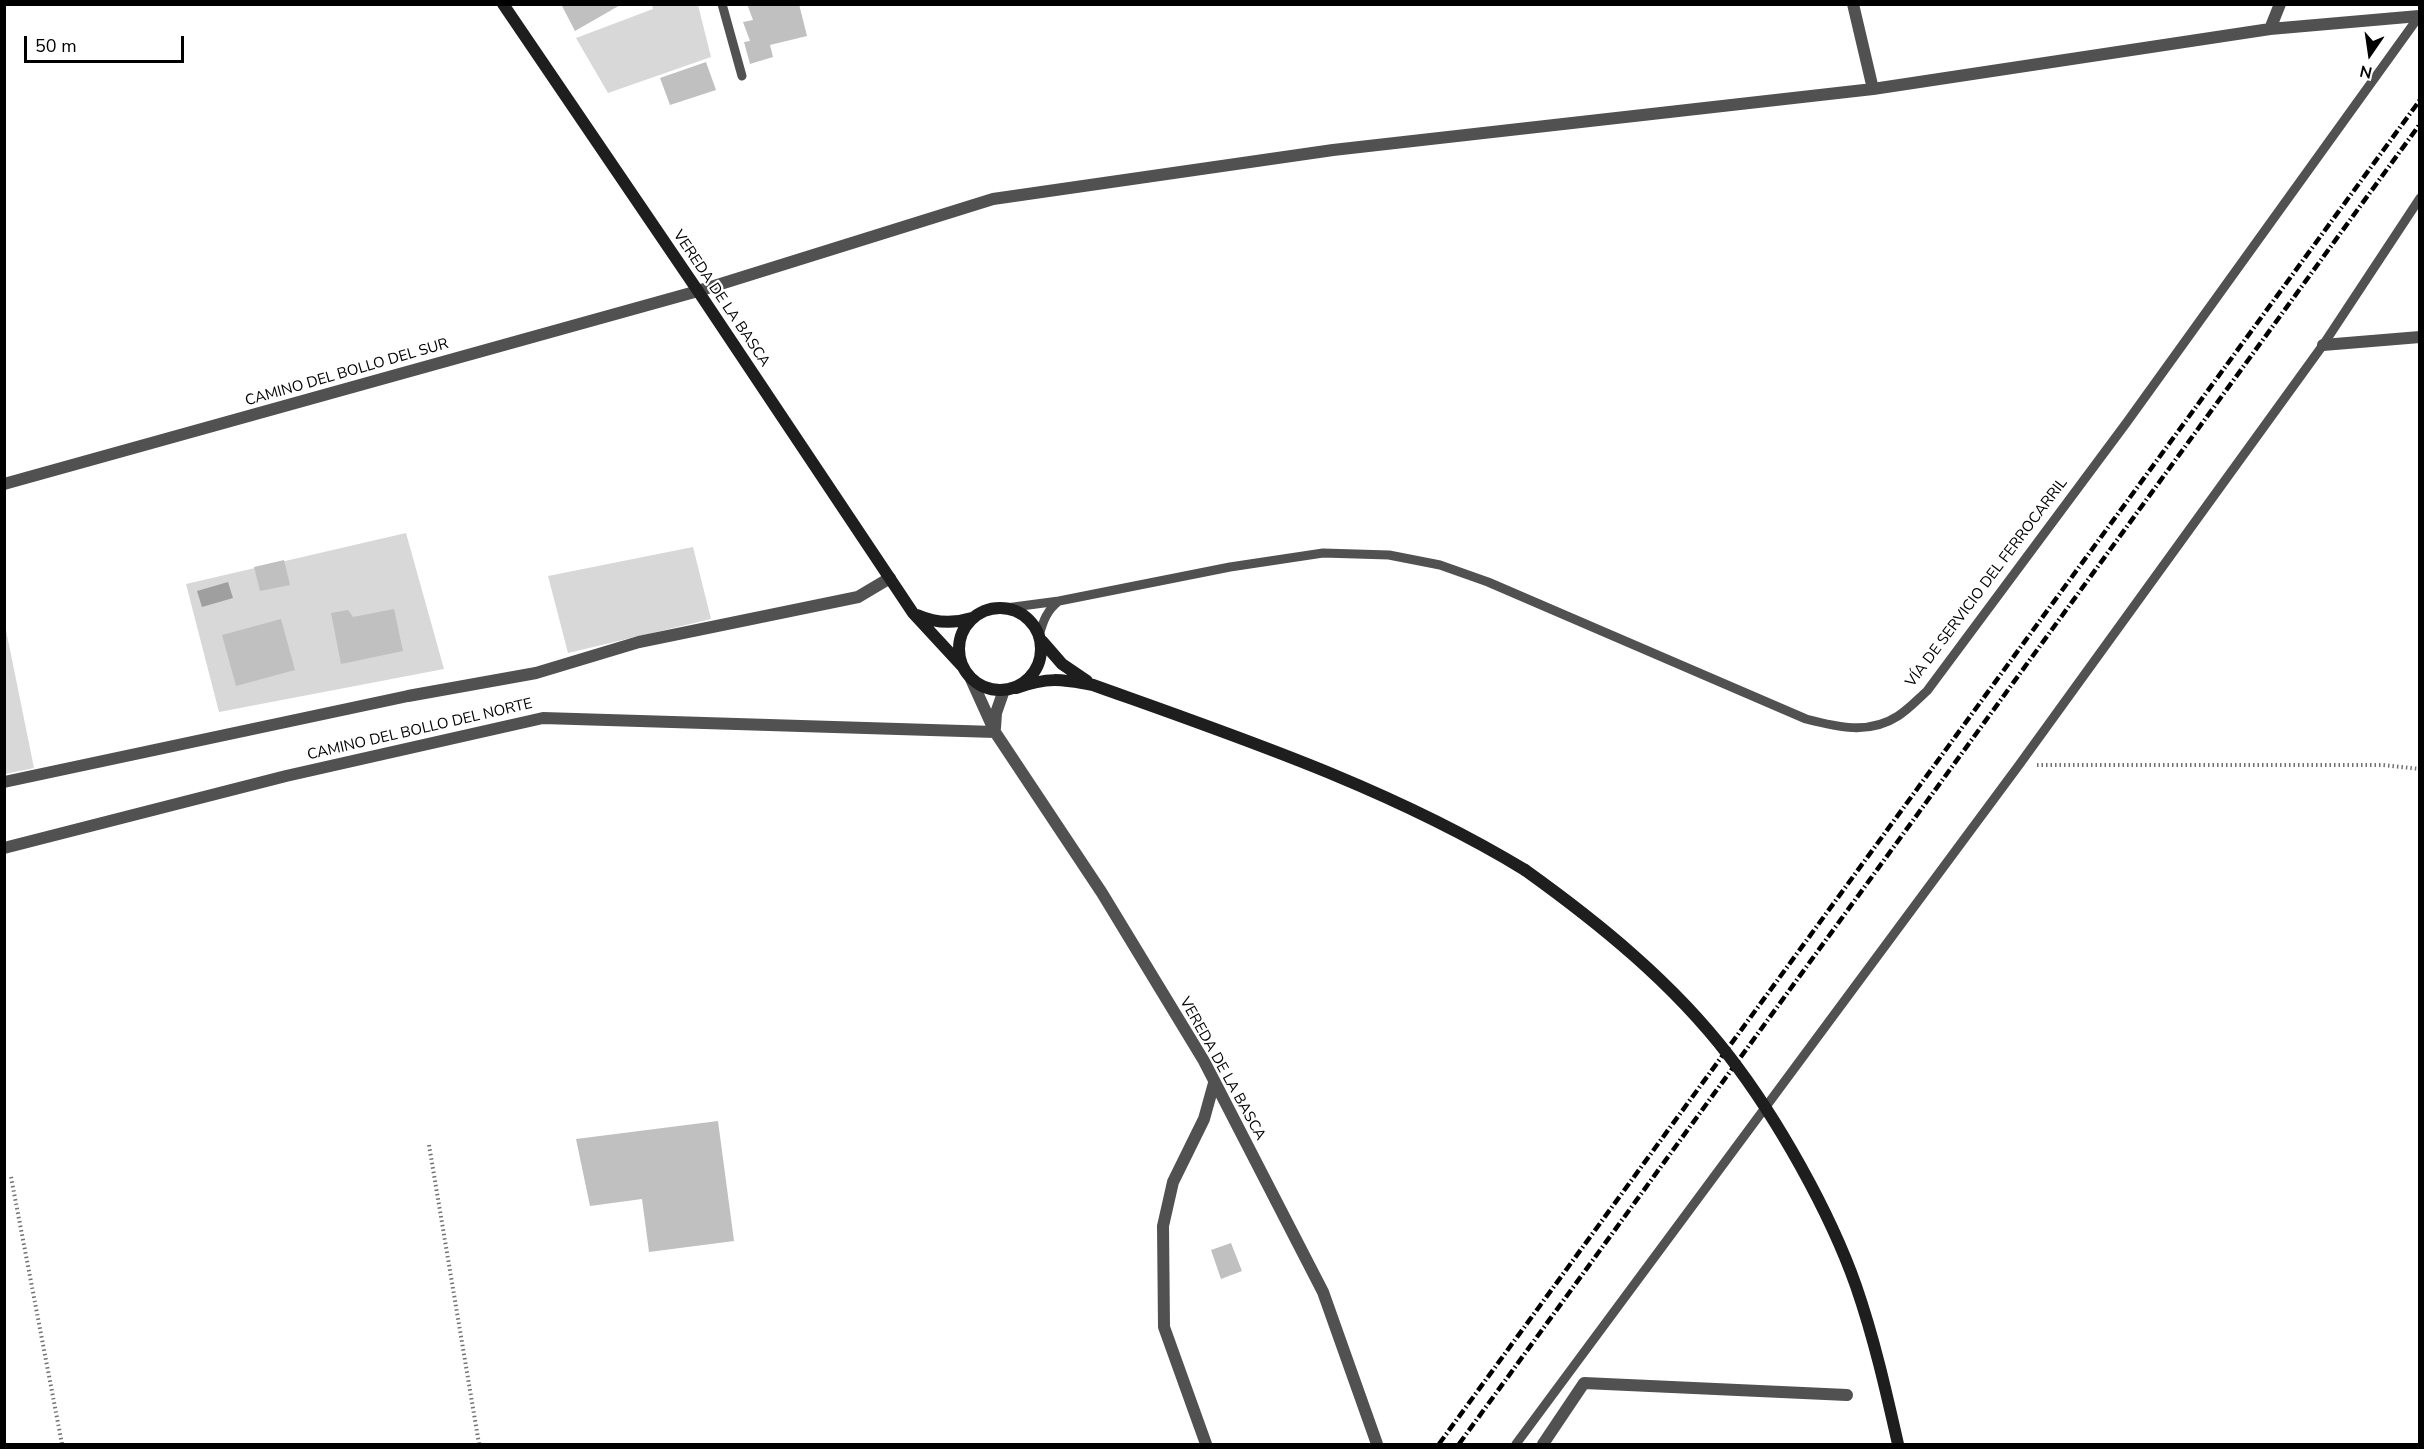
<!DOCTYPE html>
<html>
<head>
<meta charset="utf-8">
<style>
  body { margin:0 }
  #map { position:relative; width:2424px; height:1449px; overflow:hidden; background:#fff; font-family:"Nunito Sans",sans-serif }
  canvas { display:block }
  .frame { position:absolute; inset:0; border:6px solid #000; pointer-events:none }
  .north { position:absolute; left:2340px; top:24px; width:60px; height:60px; -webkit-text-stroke:4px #fff; paint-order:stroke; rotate:193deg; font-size:16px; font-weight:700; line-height:24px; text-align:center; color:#000 }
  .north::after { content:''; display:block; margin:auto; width:21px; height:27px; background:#000; clip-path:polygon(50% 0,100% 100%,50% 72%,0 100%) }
  .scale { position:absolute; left:24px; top:36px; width:160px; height:27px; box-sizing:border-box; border:3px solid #000; border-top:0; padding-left:8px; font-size:18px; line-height:21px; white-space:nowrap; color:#000; -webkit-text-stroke:4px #fff; paint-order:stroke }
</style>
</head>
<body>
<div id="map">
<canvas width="2424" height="1449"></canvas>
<div class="frame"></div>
<div class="north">N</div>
<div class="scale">50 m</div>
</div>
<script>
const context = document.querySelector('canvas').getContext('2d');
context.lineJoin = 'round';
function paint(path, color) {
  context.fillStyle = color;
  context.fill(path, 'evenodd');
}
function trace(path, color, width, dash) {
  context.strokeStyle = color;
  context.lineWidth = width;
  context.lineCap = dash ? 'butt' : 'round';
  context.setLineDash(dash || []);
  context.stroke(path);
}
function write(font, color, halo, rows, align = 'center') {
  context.font = font + ' "Nunito Sans",sans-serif';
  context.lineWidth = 4.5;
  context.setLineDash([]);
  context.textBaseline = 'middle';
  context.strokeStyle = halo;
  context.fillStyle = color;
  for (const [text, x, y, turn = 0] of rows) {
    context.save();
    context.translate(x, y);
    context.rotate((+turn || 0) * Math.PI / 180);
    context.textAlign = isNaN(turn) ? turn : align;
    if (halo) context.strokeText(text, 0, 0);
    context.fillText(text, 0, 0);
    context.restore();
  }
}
paint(new Path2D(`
  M652,5H698L711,57L608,93L576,38L653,9Z
  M406,533L444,669L219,712L186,584Z
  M693,547L711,619L568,653L548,576Z
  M5,625L34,768L5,774H4Z`), '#d8d8d8');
paint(new Path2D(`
  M228,582L233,598L202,607L197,591Z`), '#9f9f9f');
paint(new Path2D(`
  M561,4H622L575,31Z
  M747,4H799L807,36L770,45L773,57L750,64L744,42L750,41L743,22L753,20Z
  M706,62L716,90L670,105L660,78Z
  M284,560L290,585L260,591L254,567Z
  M394,609L403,651L341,664L331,613L348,610L353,617Z
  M281,619L295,670L236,686L222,635Z
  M718,1121L734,1241L649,1252L642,1199L590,1206L576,1139Z
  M1231,1243L1242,1271L1221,1279L1211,1250Z`), '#c0c0c0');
trace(new Path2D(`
  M2037,765H2383L2420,769
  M429,1145L479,1444
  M11,1177L62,1444`), '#737373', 4, [1.5, 3]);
trace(new Path2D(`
  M722,4L742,76
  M1006,608L1059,601L1230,567L1323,553L1389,555L1440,565L1488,582L1806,719C1837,727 1869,735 1898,716C1909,709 1918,699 1927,691L2127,422L2420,15
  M1039,636C1043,621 1047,610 1059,601
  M1516,1444L2019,765L2323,345L2420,198`), '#515151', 9);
trace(new Path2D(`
  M1853,4L1873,89L2270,29L2280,4
  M2270,29L2419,16
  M2323,345L2420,337
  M4,484L698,291L993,199L1333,150L1873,89
  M971,679L995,732L1102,893L1204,1061L1323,1292L1377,1444
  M995,728L996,713L1004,690
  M4,782L408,696L536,673L639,642L858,597L890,578
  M4,848L286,776L543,718L995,732
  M1206,1444L1164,1327L1163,1226L1173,1182L1204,1119L1214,1083
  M1543,1444L1584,1383L1847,1395`), '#515151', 12);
trace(new Path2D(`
  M503,4L698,291L913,613L962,666
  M959 649a41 41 0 1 1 82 0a41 41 0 1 1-82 0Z
  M917,615C935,623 953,624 972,618
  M1042,641L1062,664L1087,681
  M1016,688C1048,677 1060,679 1093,685C1241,738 1390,788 1525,870`), '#1e1e1e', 12);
trace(new Path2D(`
  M1439,1444L2420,100
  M1459,1444L2420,124`), '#000', 4.5, [9, 3, 1.5, 3]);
trace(new Path2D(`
  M1525,870C1599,923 1673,983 1729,1056C1777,1118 1830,1212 1856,1286C1874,1338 1886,1391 1898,1444`), '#1e1e1e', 12);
write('15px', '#000', '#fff', [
  ["VEREDA DE LA BASCA",721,299,56],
  ["CAMINO DEL BOLLO DEL SUR",347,373,-16],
  ["VÍA DE SERVICIO DEL FERROCARRIL",1987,583,-53],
  ["CAMINO DEL BOLLO DEL NORTE",420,730,-13],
  ["VEREDA DE LA BASCA",1222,1069,61]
]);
</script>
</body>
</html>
